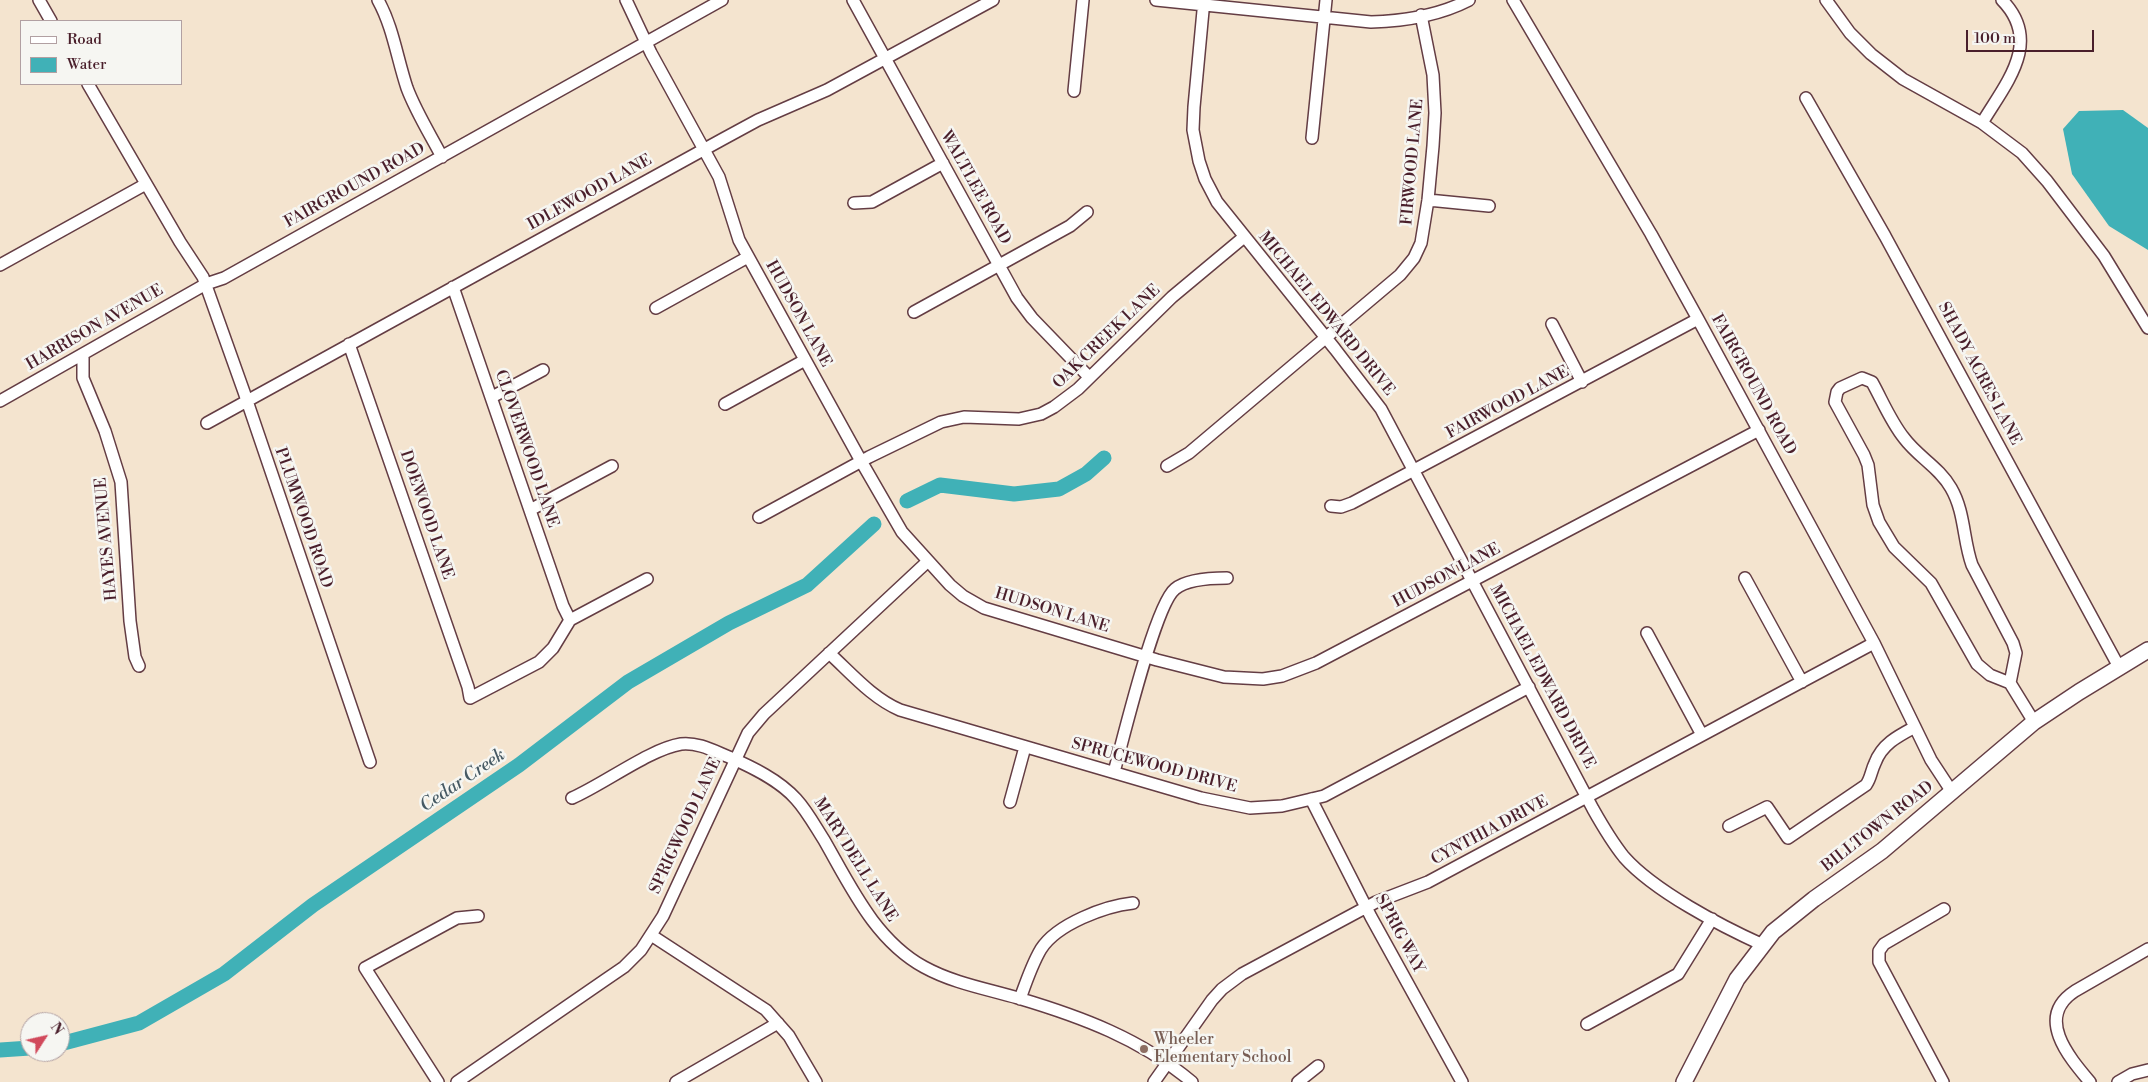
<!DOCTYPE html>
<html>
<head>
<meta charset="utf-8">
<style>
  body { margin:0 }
  #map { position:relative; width:2148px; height:1082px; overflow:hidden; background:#f4e4cf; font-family:"Libre Bodoni",serif }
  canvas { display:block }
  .legend { position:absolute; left:20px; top:20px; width:162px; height:65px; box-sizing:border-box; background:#f6f6f2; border:1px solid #b1a0a2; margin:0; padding:6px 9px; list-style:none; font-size:15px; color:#4a1f2b }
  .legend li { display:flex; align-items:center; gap:10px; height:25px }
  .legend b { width:25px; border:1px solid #b1a0a2 }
  .north { position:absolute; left:20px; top:1012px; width:50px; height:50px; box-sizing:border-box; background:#f6f6f2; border:1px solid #b1a0a2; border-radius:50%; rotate:55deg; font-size:14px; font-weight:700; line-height:20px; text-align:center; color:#4a1f2b }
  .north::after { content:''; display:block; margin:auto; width:18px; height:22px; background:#d1495b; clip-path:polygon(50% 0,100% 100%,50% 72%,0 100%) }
  .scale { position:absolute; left:1966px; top:30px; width:128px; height:22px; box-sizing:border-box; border:2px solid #4a1f2b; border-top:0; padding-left:6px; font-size:15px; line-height:18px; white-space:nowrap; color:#4a1f2b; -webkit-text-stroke:4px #f6f6f2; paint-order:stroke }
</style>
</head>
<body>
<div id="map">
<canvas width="2148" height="1082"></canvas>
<ul class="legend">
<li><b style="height:6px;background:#fff"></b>Road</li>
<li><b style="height:14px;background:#40b1b7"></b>Water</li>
</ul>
<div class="north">N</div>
<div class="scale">100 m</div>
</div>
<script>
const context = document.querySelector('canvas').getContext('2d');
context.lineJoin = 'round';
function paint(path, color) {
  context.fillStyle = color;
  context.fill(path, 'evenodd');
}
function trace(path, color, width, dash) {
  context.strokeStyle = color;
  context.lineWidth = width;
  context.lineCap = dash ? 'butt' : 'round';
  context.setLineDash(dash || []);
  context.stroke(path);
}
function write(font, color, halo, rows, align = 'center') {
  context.font = font + ' "Libre Bodoni",serif';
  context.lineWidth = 5;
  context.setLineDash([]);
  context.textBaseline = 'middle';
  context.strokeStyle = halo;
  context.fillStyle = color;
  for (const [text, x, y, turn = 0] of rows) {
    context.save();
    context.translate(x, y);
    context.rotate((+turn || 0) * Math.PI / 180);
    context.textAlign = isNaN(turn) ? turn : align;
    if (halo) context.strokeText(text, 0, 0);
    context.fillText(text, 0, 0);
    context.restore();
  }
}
paint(new Path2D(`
  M2123,110L2148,128V250L2109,226L2072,174L2063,129L2079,111Z`), '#40b1b7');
trace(new Path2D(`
  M907,501L940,485L1014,494L1059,489L1086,474L1104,458
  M60,1044L139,1023L224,974L313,905L519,765L628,682L729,623L807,585L874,524
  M0,1050L30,1048`), '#40b1b7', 15);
const minor = new Path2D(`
  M39,0L51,21
  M378,0C393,27 397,58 407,88C416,112 430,134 442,157
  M626,0L651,53L719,177L739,240L861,461L902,532L950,585L963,596L984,608L1157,660L1224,677L1263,679L1282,676L1316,663L1759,430
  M853,0L1017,298L1032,318L1089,377
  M1156,0L1371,22C1403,21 1440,15 1469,0
  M1204,0L1194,107L1193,130L1199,161L1205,179L1217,202L1335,349L1381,409L1593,809C1602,825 1612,842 1624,857C1654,891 1721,926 1763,945
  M1513,0L1651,234L1698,319L1874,643L1931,760L1952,792
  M1826,0L1850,33L1871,54L1903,79L1982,123L2022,153L2047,181L2104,256L2148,328
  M88,84L180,242L203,277L244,392L370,762
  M1074,91L1083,0
  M1806,98L1885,236L2119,667
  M1982,123C2006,83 2043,42 2002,0
  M1312,138L1326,0
  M1428,200L1489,206
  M854,203L872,202L943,163
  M0,265L146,184
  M453,287L563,606L570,620
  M656,308L748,257
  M914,312L1070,226L1087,212
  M1552,324L1582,382
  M349,344L468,687L470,698L539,662L553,648L570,620L647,579
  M83,354V378L105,431L121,482L130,621L135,657L139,666
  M492,397L543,370
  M0,401L206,284L224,278L722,0
  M725,404L805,360
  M207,423L723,139L758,120L827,90L993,0
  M1167,466L1189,453L1400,275L1414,258L1421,243L1428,200L1433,146L1435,113L1433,75L1421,15
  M1331,506L1341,507L1352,503L1698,319
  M530,510L612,466
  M759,517L869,457L941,422L964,417L1019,419L1041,414L1054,407L1078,389L1172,297L1244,237
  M1745,578L1802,682
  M1647,633L1702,735
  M829,653C851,673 872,698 900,710L1201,798L1250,808L1282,806L1324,796L1529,687
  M2010,683L1990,675L1977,664L1931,583L1894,547L1879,522L1873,505L1868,465L1864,455L1835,402L1837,392L1840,388L1862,378L1872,382C1882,400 1891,422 1904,438C1918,457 1939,467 1951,488C1965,512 1963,540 1972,565L2013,643L2016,653L2010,683L2034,722
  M1114,772C1123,740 1155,605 1175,589C1187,579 1212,578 1227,578
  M572,798C604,784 650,749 681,744C698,742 714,751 729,757C752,767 779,780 796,799C807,811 815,826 824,840C851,887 875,940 924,967C953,983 987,989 1018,998C1082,1017 1141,1039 1192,1082
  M1311,799L1371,917L1462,1082
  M1010,802L1025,747
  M1729,826L1767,807L1788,838L1866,785C1871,778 1871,771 1875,763C1882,744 1898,736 1915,727
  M651,935L766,1010L789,1036L816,1082
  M1020,999C1026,982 1032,964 1041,949C1057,924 1105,906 1133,903
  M1587,1024L1678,974L1712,919
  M438,1082L365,968L457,918L478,916
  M457,1082L605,980L624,967L641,950L663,916L748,733L764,714L927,562
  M676,1082L778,1023
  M1154,1082L1212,1000L1222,989L1242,974L1376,902L1428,882L1874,643
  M1298,1082L1318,1066
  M1943,1082L1879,962V951L1884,944L1944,909
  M2090,1082C2068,1056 2035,1017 2075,991L2148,949
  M2118,1082L2132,1074L2148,1070`);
const major = new Path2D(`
  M1684,1082L1737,979L1773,932L1814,899L1882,851L2034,722L2079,692L2148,650`);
trace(minor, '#643d44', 14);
trace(major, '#643d44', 18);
trace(minor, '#fff', 11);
trace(major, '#fff', 15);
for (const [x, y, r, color] of [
  [1144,1049,5,"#8d6e63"]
]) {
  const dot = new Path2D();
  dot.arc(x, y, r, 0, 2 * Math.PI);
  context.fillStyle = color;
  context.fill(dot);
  trace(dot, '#f6f6f2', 2);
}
write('16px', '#4a1f2b', '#f6f6f2', [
  ["FIRWOOD LANE",1413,162,-85],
  ["FAIRGROUND ROAD",355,186,-29],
  ["WALTLEE ROAD",975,188,61],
  ["IDLEWOOD LANE",590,193,-29],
  ["HUDSON LANE",798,314,61],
  ["MICHAEL EDWARD DRIVE",1326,314,51],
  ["HARRISON AVENUE",95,328,-30],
  ["OAK CREEK LANE",1107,337,-44],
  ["SHADY ACRES LANE",1979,374,62],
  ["FAIRGROUND ROAD",1753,385,61],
  ["FAIRWOOD LANE",1508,403,-28],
  ["CLOVERWOOD LANE",526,449,71],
  ["DOEWOOD LANE",426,515,71],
  ["PLUMWOOD ROAD",303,518,71],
  ["HAYES AVENUE",107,539,-95],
  ["HUDSON LANE",1447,576,-28],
  ["HUDSON LANE",1052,611,17],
  ["MICHAEL EDWARD DRIVE",1542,677,62],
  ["SPRUCEWOOD DRIVE",1154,766,15],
  ["SPRIGWOOD LANE",686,826,-65],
  ["BILLTOWN ROAD",1878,827,-38],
  ["CYNTHIA DRIVE",1490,831,-28],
  ["MARY DELL LANE",855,860,58],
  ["SPRIG WAY",1399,934,62]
]);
write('16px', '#785e54', '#f6f6f2', [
  ["Wheeler",1154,1040],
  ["Elementary School",1154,1058]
], 'left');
write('italic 18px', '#465963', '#f6f6f2', [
  ["Cedar Creek",463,781,-34]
]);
</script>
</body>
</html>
